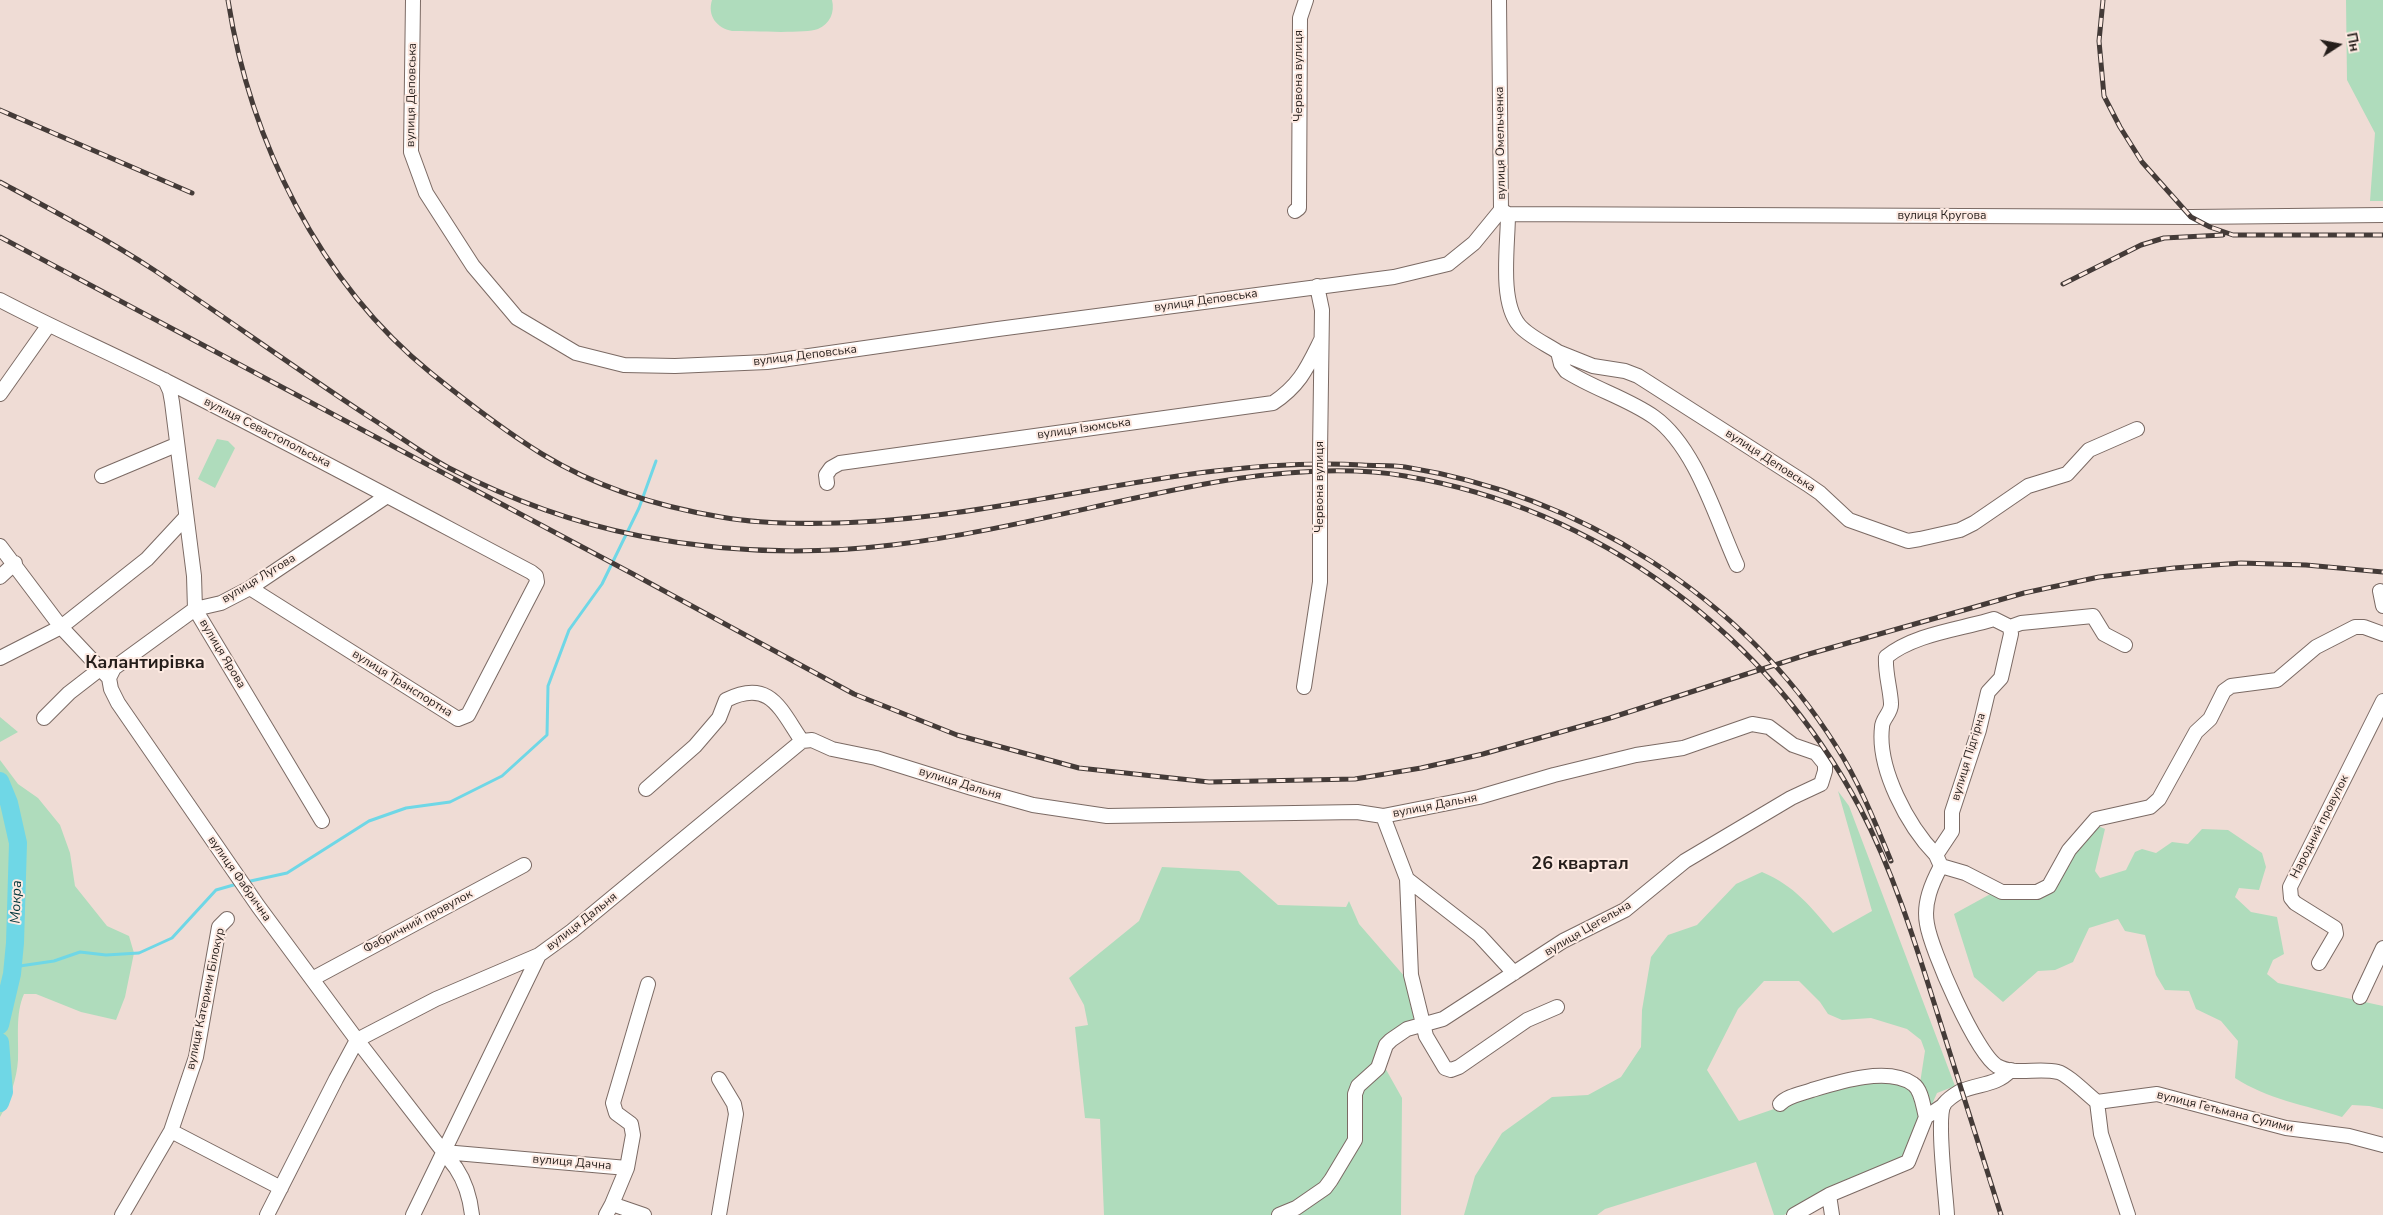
<!DOCTYPE html>
<html>
<head>
<meta charset="utf-8">
<style>
  body { margin:0 }
  #map { position:relative; width:2383px; height:1215px; overflow:hidden; background:#efdcd5; font-family:"Nunito Sans",sans-serif }
  canvas { display:block }
  .north { position:absolute; left:2313px; top:20px; width:50px; height:50px; -webkit-text-stroke:4px #fdeae2; paint-order:stroke; rotate:79deg; font-size:14px; font-weight:700; line-height:20px; text-align:center; color:#251e1b }
  .north::after { content:''; display:block; margin:auto; width:18px; height:22px; background:#251e1b; clip-path:polygon(50% 0,100% 100%,50% 72%,0 100%) }
</style>
</head>
<body>
<div id="map">
<canvas width="2383" height="1215"></canvas>
<div class="north">Пн</div>
</div>
<script>
const context = document.querySelector('canvas').getContext('2d');
context.lineJoin = 'round';
function paint(path, color) {
  context.fillStyle = color;
  context.fill(path, 'evenodd');
}
function trace(path, color, width, dash) {
  context.strokeStyle = color;
  context.lineWidth = width;
  context.lineCap = dash ? 'butt' : 'round';
  context.setLineDash(dash || []);
  context.stroke(path);
}
function write(font, color, halo, rows, align = 'center') {
  context.font = font + ' "Nunito Sans",sans-serif';
  context.lineWidth = 4;
  context.setLineDash([]);
  context.textBaseline = 'middle';
  context.strokeStyle = halo;
  context.fillStyle = color;
  for (const [text, x, y, turn = 0] of rows) {
    context.save();
    context.translate(x, y);
    context.rotate((+turn || 0) * Math.PI / 180);
    context.textAlign = isNaN(turn) ? turn : align;
    if (halo) context.strokeText(text, 0, 0);
    context.fillText(text, 0, 0);
    context.restore();
  }
}
paint(new Path2D(`
  M712,0H832C835,12 830,24 818,29C804,34 750,31 732,31C717,28 707,16 712,0Z
  M2346,0H2383V201H2370L2375,133L2347,80Z
  M217,439L228,441L235,448L215,488L198,479Z
  M0,717L18,732L0,742Z
  M0,760L18,784L38,798L60,825L70,853L75,886L107,926L129,936L134,953L125,997L116,1020L81,1012L36,994H24C15,1014 19,1039 18,1060C17,1078 9,1102 0,1117Z
  M1838,791L1849,806L1955,1086L1937,1093L1929,1111L1920,1083L1925,1051L1921,1040L1907,1029L1871,1018L1842,1020L1828,1014L1820,1002L1799,981H1764L1738,1009L1707,1070L1739,1121L1777,1108L1797,1098L1873,1079L1911,1087L1921,1121L1904,1159L1826,1192L1784,1215H1774L1756,1162L1605,1209L1597,1215H1464L1475,1176L1502,1133L1552,1097L1588,1095L1621,1077L1641,1047L1642,1010L1651,957L1668,935L1697,925L1736,884L1762,872C1795,886 1810,906 1833,933L1872,911Z
  M2096,825L2105,829L2095,871L2100,878L2126,870L2135,852L2142,849L2156,853L2172,842L2188,844L2202,829L2228,830L2262,853L2266,867L2259,890L2239,888L2235,897L2251,912L2277,917L2284,954L2273,960L2267,974L2278,983L2383,1006V1109L2369,1106L2352,1105L2342,1117C2305,1105 2267,1099 2235,1078L2238,1041L2221,1021L2196,1009L2189,991L2165,990L2156,975L2145,935L2125,931L2118,919L2089,928L2073,962L2055,970L2038,971L2003,1002L1974,977L1954,914L1994,892L2038,894Z
  M1162,867L1239,871L1278,905L1346,907L1349,901L1359,924L1405,977L1414,1020L1385,1040L1384,1066L1402,1098L1401,1215H1104L1100,1119L1085,1118L1075,1027L1088,1025L1084,1005L1069,978L1139,921Z`), '#afdcbc');
trace(new Path2D(`
  M246,882L287,873L369,821L406,808L450,802L502,776L547,735L548,686L569,630L602,584L639,508L656,461
  M13,967L54,961L80,952L106,955L139,953L172,938L216,890L237,884`), '#6fd7e6', 3);
trace(new Path2D(`
  M0,781L9,803L18,843L15,943L12,974L0,1025
  M0,1042L4,1092L0,1103`), '#6fd7e6', 18);
const minor = new Path2D(`
  M413,0L411,152L426,193L473,266L517,318L576,353L624,365L675,366L767,362L998,329L1394,277L1448,264L1474,243L1501,210L1499,0
  M1501,210L1508,214L2191,217L2383,215
  M1295,211L1299,208L1300,18L1306,0
  M1508,214C1508,245 1499,301 1519,325C1528,336 1546,344 1558,352L1561,364L1566,371C1594,389 1627,398 1654,417C1696,447 1716,519 1737,565
  M1317,286L1322,310L1320,453
  M0,300C55,329 111,353 166,381C289,443 410,508 531,572L536,576L537,582L468,715L458,719L250,588
  M1558,352L1593,366L1625,371L1638,376L1807,484L1820,493L1849,520L1908,541L1920,539L1960,530L1974,523L2028,486L2067,474L2089,450L2137,429
  M165,380L170,391L172,402L194,576L195,609L322,821
  M0,394L48,326
  M102,476L176,445
  M827,483L826,475L831,468L840,463L1273,403C1300,385 1307,368 1321,340
  M0,546L61,627L109,678L111,689L118,703L258,906L357,1040L456,1168C466,1183 470,1197 472,1215
  M0,577L15,563
  M2380,591L2383,606
  M2125,645L2104,634L2093,616L2021,623L2010,627L2011,634L2001,678L1988,692L1979,730L1952,812V831L1936,855L1941,866L1965,873L2002,892H2037L2049,886L2069,850L2096,819L2150,807L2159,799L2196,732L2210,719L2224,691L2231,686L2277,680L2316,647L2355,627H2364L2383,634
  M0,658L61,627L147,559L186,517
  M109,678L114,668L195,609L221,603L250,588L387,496
  M1304,687L1320,582V522
  M44,718L69,693L100,669
  M646,789L695,746L719,718L726,700C770,678 780,709 802,741
  M1383,816L1407,879L1479,935L1514,973
  M1936,855C1908,826 1877,769 1882,727C1882,718 1892,713 1891,703C1890,687 1885,673 1886,657C1913,635 1955,630 1987,621L1994,619L2010,627
  M1941,866C1932,883 1923,903 1927,924C1931,950 1976,1053 1997,1066C2014,1076 2039,1067 2058,1072C2067,1074 2088,1095 2097,1102
  M1407,879L1411,975L1426,1036L1445,1068L1451,1070L1459,1067L1527,1020L1557,1007
  M2319,963L2336,934L2335,928L2295,903L2291,898L2290,887L2383,701
  M312,979L524,865
  M2360,997L2383,948
  M719,1079L734,1104L736,1114L719,1215
  M2097,1102L2157,1094L2286,1128L2349,1136L2383,1145
  M2097,1102L2101,1134L2128,1215
  M1780,1104C1787,1096 1801,1094 1812,1090C1838,1082 1888,1066 1913,1084C1922,1090 1923,1107 1926,1117L1944,1105
  M171,1131L281,1188
  M444,1152L627,1168L612,1204L644,1215
  M627,1168L633,1135L631,1124L616,1113L613,1103L648,984
  M1829,1195L1832,1215
  M122,1215L171,1131L196,1057L219,927L227,919
  M267,1215L336,1079L357,1040L436,999L539,955L572,931L802,741L812,740L832,749L876,758L972,788L1033,805L1107,816L1357,812L1383,816L1479,797L1554,775L1636,755L1683,748L1752,724L1769,727L1793,745L1816,753L1825,764V771L1821,784L1791,798L1685,861L1625,910L1563,941L1443,1019L1407,1029L1391,1040L1386,1045L1378,1068L1358,1086L1355,1094V1140L1331,1180L1325,1188L1296,1208L1279,1215
  M413,1215L539,955
  M606,1215L612,1204
  M1794,1215L1829,1195L1908,1162L1926,1117
  M1947,1215C1946,1195 1936,1118 1944,1104C1948,1099 1954,1095 1959,1092C1979,1083 1996,1086 2011,1070`);
trace(minor, '#7b6a64', 16);
trace(minor, '#fff', 14);
const rail = new Path2D(`
  M228,0C250,141 319,282 431,373C467,402 503,430 542,454C596,487 660,507 721,517C759,524 799,524 837,523C965,520 1088,486 1215,471C1266,465 1311,462 1362,465C1376,466 1391,465 1405,467C1579,495 1742,596 1836,746C1859,782 1875,822 1891,861
  M2103,0L2099,41L2104,96L2120,127L2142,162L2191,217L2210,227L2233,235H2383
  M0,110L192,193
  M0,182C52,210 105,238 154,270C228,319 300,372 374,420C399,436 423,454 449,468C509,499 574,523 640,536C722,552 809,555 892,545C1002,532 1107,501 1216,482C1274,472 1347,466 1405,476C1600,509 1767,634 1860,808C1893,871 1915,942 1936,1009C1958,1078 1979,1147 2001,1215
  M0,237L633,574L854,694L957,735L1079,768L1209,782L1355,779L1421,768L1483,754L1610,718L1809,654L2024,593L2099,577L2174,568L2241,563L2306,565L2383,572
  M2063,284L2141,245L2164,238L2223,235`);
trace(rail, '#443b38', 5);
trace(rail, '#fdeae2', 3, [9]);
const minorBridge = new Path2D(`
  M1320,453V522`);
trace(minorBridge, '#7b6a64', 16, []);
trace(minorBridge, '#fff', 14);
write('12px', '#251e1b', '#fdeae2', [
  ["Червона вулиця",1299,76,-90],
  ["вулиця Деповська",412,95,-89],
  ["вулиця Омельченка",1501,143,-91],
  ["вулиця Кругова",1942,216],
  ["вулиця Деповська",1206,301,-8],
  ["вулиця Деповська",805,356,-7],
  ["вулиця Ізюмська",1084,429,-8],
  ["вулиця Севастопольська",267,433,27],
  ["вулиця Деповська",1770,461,33],
  ["Червона вулиця",1320,487,-90],
  ["вулиця Лугова",259,579,-31],
  ["вулиця Ярова",222,654,59],
  ["вулиця Транспортна",402,684,32],
  ["вулиця Підгірна",1969,757,-73],
  ["вулиця Дальня",960,784,17],
  ["вулиця Дальня",1435,806,-11],
  ["Народний провулок",2320,827,-63],
  ["вулиця Фабрична",239,879,55],
  ["Фабричний провулок",418,922,-28],
  ["вулиця Дальня",582,922,-38],
  ["вулиця Цегельна",1588,929,-30],
  ["вулиця Катерини Білокур",206,999,-78],
  ["вулиця Гетьмана Сулими",2225,1112,14],
  ["вулиця Дачна",572,1163,5]
]);
write('italic 14px', '#02363c', '#fdeae2', [
  ["Мокра",17,902,-88]
]);
write('bold 18px', '#251e1b', '#fdeae2', [
  ["Калантирівка",145,664],
  ["26 квартал",1580,865]
]);
</script>
</body>
</html>
